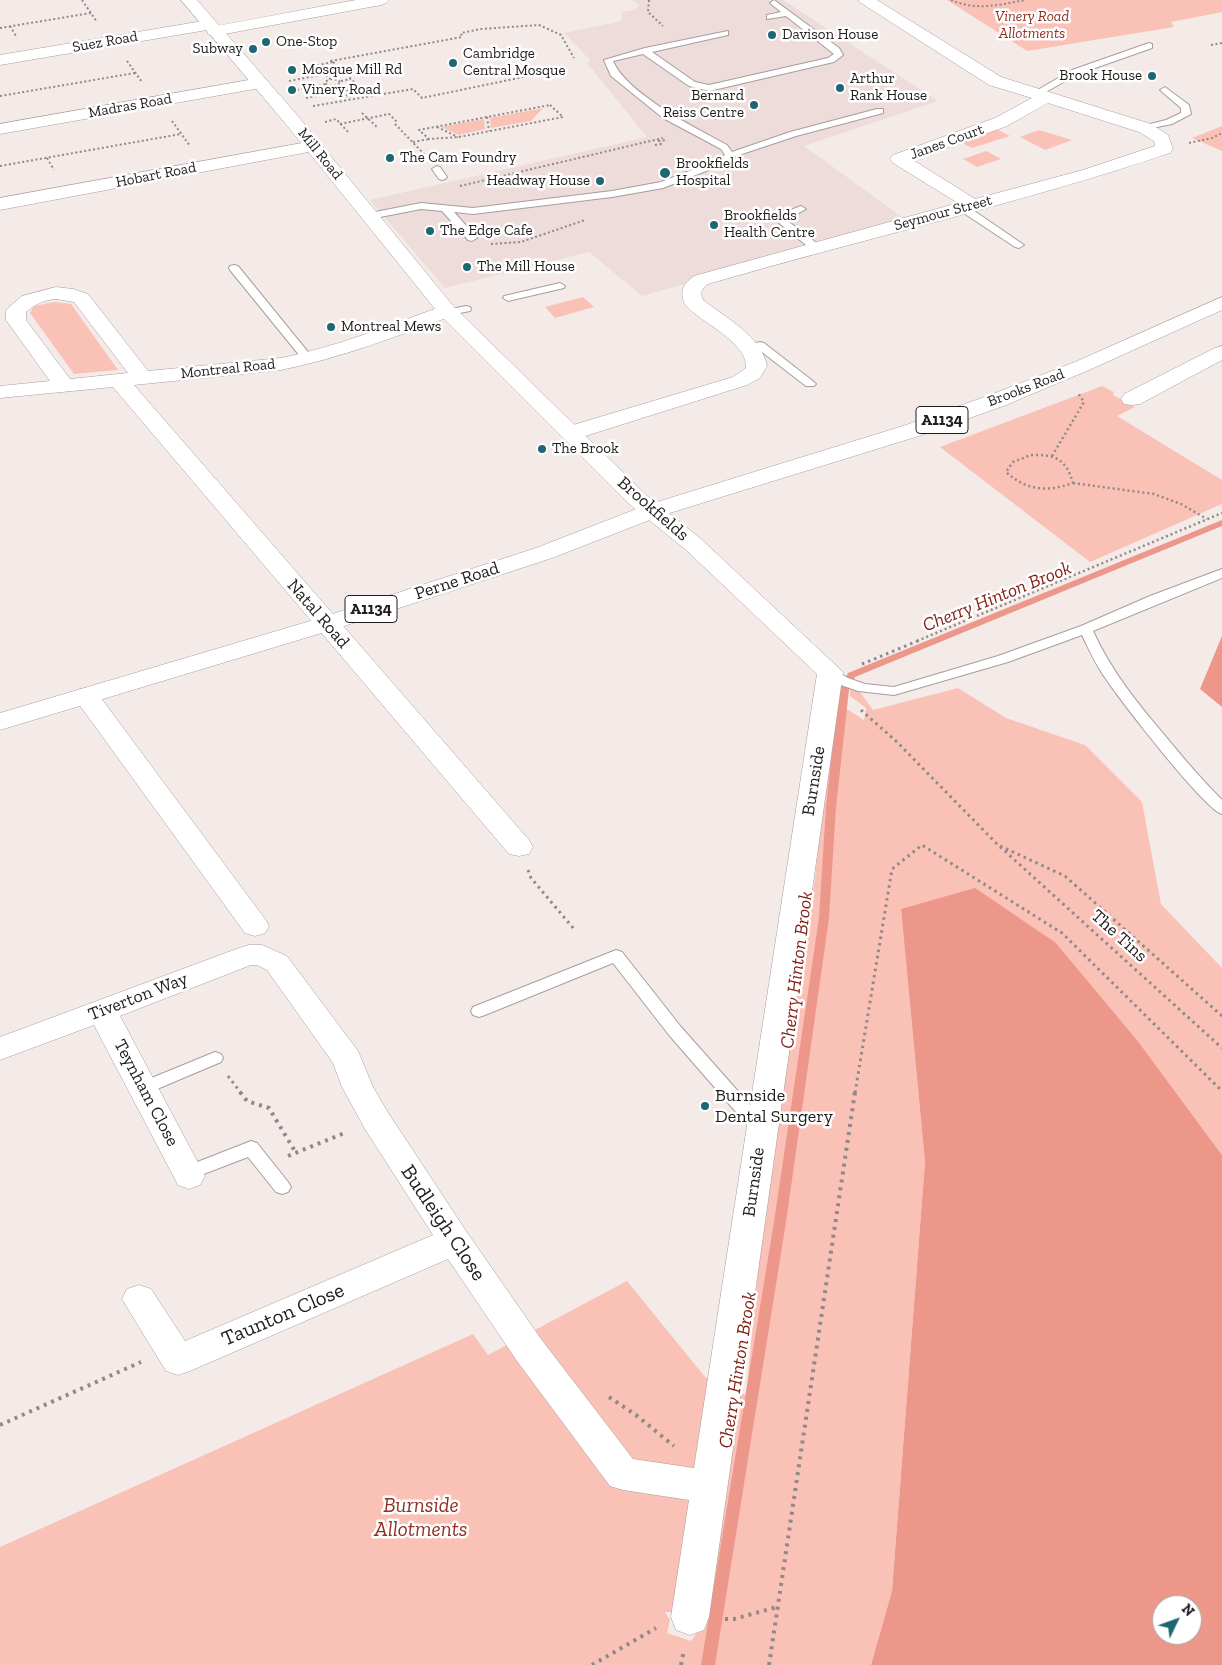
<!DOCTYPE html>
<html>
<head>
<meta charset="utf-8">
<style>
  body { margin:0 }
  #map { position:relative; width:1222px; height:1665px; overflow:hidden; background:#f4ebe9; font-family:"Zilla Slab",serif }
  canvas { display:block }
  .north { position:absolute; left:1152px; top:1595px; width:50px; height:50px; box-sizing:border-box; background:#fff; border:1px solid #a5a4a4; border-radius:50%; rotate:48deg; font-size:14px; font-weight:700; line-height:20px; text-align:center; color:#1f1c1c }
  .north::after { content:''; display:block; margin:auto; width:18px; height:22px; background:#1d6773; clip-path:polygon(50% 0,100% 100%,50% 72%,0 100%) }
</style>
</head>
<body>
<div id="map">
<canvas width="1222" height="1665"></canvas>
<div class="north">N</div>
</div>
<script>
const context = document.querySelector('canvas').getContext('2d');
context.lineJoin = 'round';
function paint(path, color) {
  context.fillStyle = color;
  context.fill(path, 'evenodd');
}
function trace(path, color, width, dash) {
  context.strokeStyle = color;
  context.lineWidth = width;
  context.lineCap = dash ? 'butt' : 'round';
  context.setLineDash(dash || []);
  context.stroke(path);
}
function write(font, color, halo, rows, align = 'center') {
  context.font = font + ' "Zilla Slab",serif';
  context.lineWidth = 5;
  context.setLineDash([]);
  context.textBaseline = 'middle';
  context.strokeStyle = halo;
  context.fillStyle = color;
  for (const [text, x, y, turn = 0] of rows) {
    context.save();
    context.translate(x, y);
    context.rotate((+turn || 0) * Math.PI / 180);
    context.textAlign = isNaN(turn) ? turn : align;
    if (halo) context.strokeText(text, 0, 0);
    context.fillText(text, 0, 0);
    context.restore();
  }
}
paint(new Path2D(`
  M632,0H783L938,101L804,146L909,222L642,296L589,252L445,288L370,200L647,137L587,63L591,61L564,33L622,21V12L634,10L639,5Z`), '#eddcd9');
paint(new Path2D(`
  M947,0H1222V12L1171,22L1174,27L1027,51Z
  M543,108L531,121L491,128L490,118Z
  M484,119L485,129L459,135L441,127Z
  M1222,126V151L1192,138Z
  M994,128L1010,136L972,148L958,141Z
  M1039,130L1072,140L1045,150L1020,137Z
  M986,151L1001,159L977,167L963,159Z
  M583,297L594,307L555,318L545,307Z
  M54,302L71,304L118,370L74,374L30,313L34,306Z
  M1102,386L1114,392L1113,395L1135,407L1117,416L1222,480V504L1090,562L940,447Z
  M958,688L1006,718L1085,745L1142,802L1161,904L1222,968V1155L1137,1040L1056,943L901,909L925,1162L892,1591L871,1665H0V1547L473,1334L488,1355L627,1281L705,1377L746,1395L771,1138L815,879L827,760L847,709L864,720L866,708L850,696V689L860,692L873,710ZM665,1612H711L691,1641L667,1633L670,1620Z`), '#fac1b7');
paint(new Path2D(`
  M1222,636V707L1200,689Z
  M975,888L1056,943L1137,1040L1222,1155V1665H871L892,1591L925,1162L901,909ZM1162,1605H1192V1635H1162Z`), '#ec9789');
paint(new Path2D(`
  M1222,520V526L855,677L849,690L836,807L829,918L786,1222L715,1665H701L774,1222L819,918L826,807L839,690L848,673Z`), '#ec9789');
const lane = new Path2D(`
  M774,0L839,48L843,55L834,62L709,91L689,86L643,54L613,61C627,94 696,128 727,145L732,152L790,132L877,109H883V113L796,136L733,157L726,163L663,188L612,197L473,214L454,212L477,238L472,241L468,240L442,211L421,209L370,219L365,216L370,213L421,203L473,208L612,191L661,182L720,159L725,155L721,149L663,118L611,76L604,60L645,48L728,31V35L652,52L695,82L709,85L828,58L834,54L786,16L767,19V15L781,12L770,3Z
  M1149,43L1152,44V48L1078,74L1037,97L1034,98L1029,95L1072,70Z
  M1165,87L1189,105L1191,114L1172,124L1142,130V126L1166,120L1181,113V108L1160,90Z
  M437,166L440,167L447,177L445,179L442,180L439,179L432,169Z
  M963,205L967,206L1024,245L1019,248L1015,247L959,210V206Z
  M801,206L806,209L791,217L789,222L819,245L820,247L819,249H811L779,223L783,213Z
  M234,265L238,266L312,357L314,359L312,361H304L230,270L229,268L230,266Z
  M560,283L565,286L564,288L508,301L503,298L504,296Z
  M466,306L470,307L471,309L470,311L450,315L445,312L446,310Z
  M760,342L764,343L814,382L816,384L814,386H806L758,349L749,350L743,347L745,345Z
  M1222,569V578L1093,631C1111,671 1138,704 1166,737C1184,759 1202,780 1222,800V814C1204,809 1120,700 1106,679C1096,665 1089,650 1082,635L1008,662L894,695L858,691L838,684L823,672L830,668L848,678L865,684L894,687L998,656L1081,626L1150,596Z
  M616,950L622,952L681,1027L768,1125L771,1130L768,1135L762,1137L756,1135L669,1035L613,963L485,1015L479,1017L473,1015L471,1011L473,1007Z
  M215,1052L221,1054L223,1058L221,1062L143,1095L137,1094L134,1089L137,1084Z
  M251,1141L257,1143L288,1182L291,1187L288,1192L282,1194L276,1192L248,1157L188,1180L182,1178L179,1173L182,1168Z`);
const street = new Path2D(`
  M356,0H389L386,3L381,5L214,36L208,34L207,30L0,65V55L209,20L215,22L216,26Z
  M858,0H877L1001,77L1151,124L1168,135L1173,149L1170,153C1018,204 862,239 708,284C701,289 700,292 703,300C725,317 762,337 767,366L760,378L747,385L579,438L571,440L563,438L560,433L563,428L733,377L746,368C748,341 698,322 684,303C680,290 683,284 694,276L958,203L893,163L890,159L893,155L995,118L1032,98L989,85L861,3ZM1048,103L1139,132L1154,141L1155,146L1083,170L975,199L913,160L1007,126Z
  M260,78L266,79L268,83L266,87L0,134V124Z
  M313,141L319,142L322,146L319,150L0,210V198Z
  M56,287L73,289L88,294L148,371L281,358C336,347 388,326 440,307L447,305L454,307L457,311L454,315C397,336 341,358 281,370L134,385L529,840L533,847L529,854L519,856L509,854L113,387L0,398V386L50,381L6,320V310L22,296ZM56,299L74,302L128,373L70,379L26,320V312C35,304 44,300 56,299Z
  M1222,346V360L1140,404L1132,405L1124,404L1121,399L1124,394L1215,348Z
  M652,504L660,506L701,539L843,672L709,1617L704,1630L690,1635L676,1630L671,1617L689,1500L623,1490L610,1486L517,1361L448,1259L190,1371L178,1375L166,1371L122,1299L127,1289L139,1285L151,1289L185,1341L433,1235L365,1129L342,1087L333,1063L267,970L257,965H251L120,1016L205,1176L200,1185L189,1189L178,1185L94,1025L0,1060V1037L239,948L249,945H262L287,956L358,1051L373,1087L387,1111L466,1231L541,1339L633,1459L694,1468L817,674L685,549L644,516L641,511L644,506Z
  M86,688L95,690L265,919L269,926L265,933L255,936L245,933L73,696L77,690Z`);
const secondary = new Path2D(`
  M181,0H197L297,115L454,307L643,492L663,511L660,516C645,520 638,511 627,502L440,315L285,123Z`);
const primary = new Path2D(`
  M1222,297V310L1089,370L1006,405L922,435L660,516L552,558L335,629L0,730V713L317,619L536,548L644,506L906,425L990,395L1075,362Z`);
trace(lane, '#a69e9c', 2);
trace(street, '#a69e9c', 1);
trace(secondary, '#a69e9c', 1);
trace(primary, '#a69e9c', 1);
trace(new Path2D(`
  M82,0L97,22
  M649,0L648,12L663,26
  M951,0C976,11 999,5 1025,0
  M10,26L16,36
  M0,28L91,13
  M1211,45L1222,43
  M127,61L142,82
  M333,62L368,95
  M316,66L330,79
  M304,68L333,62L331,61L462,37L461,33L481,29L539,25L561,35L574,58
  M330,79L338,80L341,83L332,86L326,84L325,82Z
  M289,81L335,72
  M341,81L351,79
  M336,86L350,98
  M297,90L326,84
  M0,96L135,73
  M306,98L353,89
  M550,105L563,117L459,137L429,139L419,130Z
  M313,106L413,89L422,98L533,75V73
  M362,113L377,127
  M487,117L489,131
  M715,119L727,115
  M172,121L190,146
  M325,122L336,119L349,133
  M340,124L389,114L398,123
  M395,124L424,154
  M437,127L458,137
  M413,142L429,139
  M1189,143L1212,138L1222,133
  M655,145L661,144L659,141L666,140
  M47,158L54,170
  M0,166L181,134
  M460,186L663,138
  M491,244L521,242L585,220`), '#8f8988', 2, [2, 2.5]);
trace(new Path2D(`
  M1031,455C1055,454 1066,459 1073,483C1047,492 1027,491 1006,472L1013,462Z
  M1052,456L1084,402L1078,393
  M1073,483L1154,494L1181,504L1207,519
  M917,641L1222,513`), '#8f8988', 2.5, [2, 3]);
trace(new Path2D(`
  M862,664L920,640
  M861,710L897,742L997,844L1222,1048
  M1000,846L1065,876L1222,1016
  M528,870L531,878L574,929
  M228,1076L241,1093
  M855,1093L892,869L922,845L1062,933L1222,1091`), '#8f8988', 3, [2.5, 4]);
trace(new Path2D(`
  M240,1092L247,1101L269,1108L296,1153
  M288,1156L347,1132
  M609,1397L636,1415L674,1446
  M0,1425L141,1362
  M725,1619H734L777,1607
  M592,1665L656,1628
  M681,1665L684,1650
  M769,1665L855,1092`), '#8f8988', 4, [3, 5]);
paint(lane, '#fff');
paint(street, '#fff');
paint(secondary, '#fff');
paint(primary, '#fff');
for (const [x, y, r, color] of [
  [772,35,5,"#1d6773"],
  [266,42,5,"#1d6773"],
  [253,49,5,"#1d6773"],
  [453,63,5,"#1d6773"],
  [292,70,5,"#1d6773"],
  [1152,76,5,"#1d6773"],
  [840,88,5,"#1d6773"],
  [292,90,5,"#1d6773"],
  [754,105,5,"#1d6773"],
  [390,158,5,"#1d6773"],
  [665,173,6,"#1d6773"],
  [600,181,5,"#1d6773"],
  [714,225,5,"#1d6773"],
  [430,231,5,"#1d6773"],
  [467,267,5,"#1d6773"],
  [331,327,5,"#1d6773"],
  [542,449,5,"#1d6773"],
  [705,1106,5,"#1d6773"]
]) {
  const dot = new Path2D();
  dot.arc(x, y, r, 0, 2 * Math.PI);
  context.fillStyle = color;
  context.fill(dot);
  trace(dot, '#fff', 2);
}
write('italic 15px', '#912f24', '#fff', [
  ["Vinery Road",1032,17],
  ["Allotments",1032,34]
]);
write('15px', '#1f1c1c', '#fff', [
  ["Davison House",782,35],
  ["One-Stop",276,42],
  ["Subway",243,49,"right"],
  ["Cambridge",463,54],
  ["Central Mosque",463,71],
  ["Mosque Mill Rd",302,70],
  ["Brook House",1142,76,"right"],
  ["Arthur",850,79],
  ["Rank House",850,96],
  ["Vinery Road",302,90],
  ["Bernard",744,96,"right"],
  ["Reiss Centre",744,113,"right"],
  ["The Cam Foundry",400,158],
  ["Brookfields",676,164],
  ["Hospital",676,181],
  ["Headway House",590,181,"right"],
  ["Brookfields",724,216],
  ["Health Centre",724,233],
  ["The Edge Cafe",440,231],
  ["The Mill House",477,267],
  ["Montreal Mews",341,327],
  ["The Brook",552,449]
], 'left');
write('15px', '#1f1c1c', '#fff', [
  ["Suez Road",105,42,-10],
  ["Madras Road",130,106,-10],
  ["Janes Court",947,142,-20],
  ["Mill Road",320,154,51],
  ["Hobart Road",156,175,-11],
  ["Seymour Street",943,213,-15],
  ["Montreal Road",228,369,-6],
  ["Brooks Road",1026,388,-21]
]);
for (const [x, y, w] of [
  [942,420,52],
  [371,609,52]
]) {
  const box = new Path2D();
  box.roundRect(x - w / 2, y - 13.5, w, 27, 4);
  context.fillStyle = '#fff';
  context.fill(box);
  trace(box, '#1f1c1c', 1);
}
write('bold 16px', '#1f1c1c', null, [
  ["A1134",942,420],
  ["A1134",371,609]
]);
write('18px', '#1f1c1c', '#fff', [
  ["Brookfields",653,509,41],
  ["Perne Road",457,581,-18],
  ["Natal Road",318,614,49],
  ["Burnside",814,781,-81],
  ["The Tins",1119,936,42],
  ["Tiverton Way",138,997,-21],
  ["Teynham Close",146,1093,62],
  ["Burnside",754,1182,-82]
]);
write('18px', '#1f1c1c', '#fff', [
  ["Burnside",715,1096],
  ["Dental Surgery",715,1117]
], 'left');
write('italic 19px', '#822016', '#fff', [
  ["Cherry Hinton Brook",997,597,-22],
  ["Cherry Hinton Brook",797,970,-83],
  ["Cherry Hinton Brook",738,1370,-81]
]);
write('21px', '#1f1c1c', '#fff', [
  ["Budleigh Close",443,1223,56],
  ["Taunton Close",283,1315,-23]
]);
write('italic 21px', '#912f24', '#fff', [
  ["Burnside",421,1506],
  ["Allotments",421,1530]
]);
</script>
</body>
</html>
